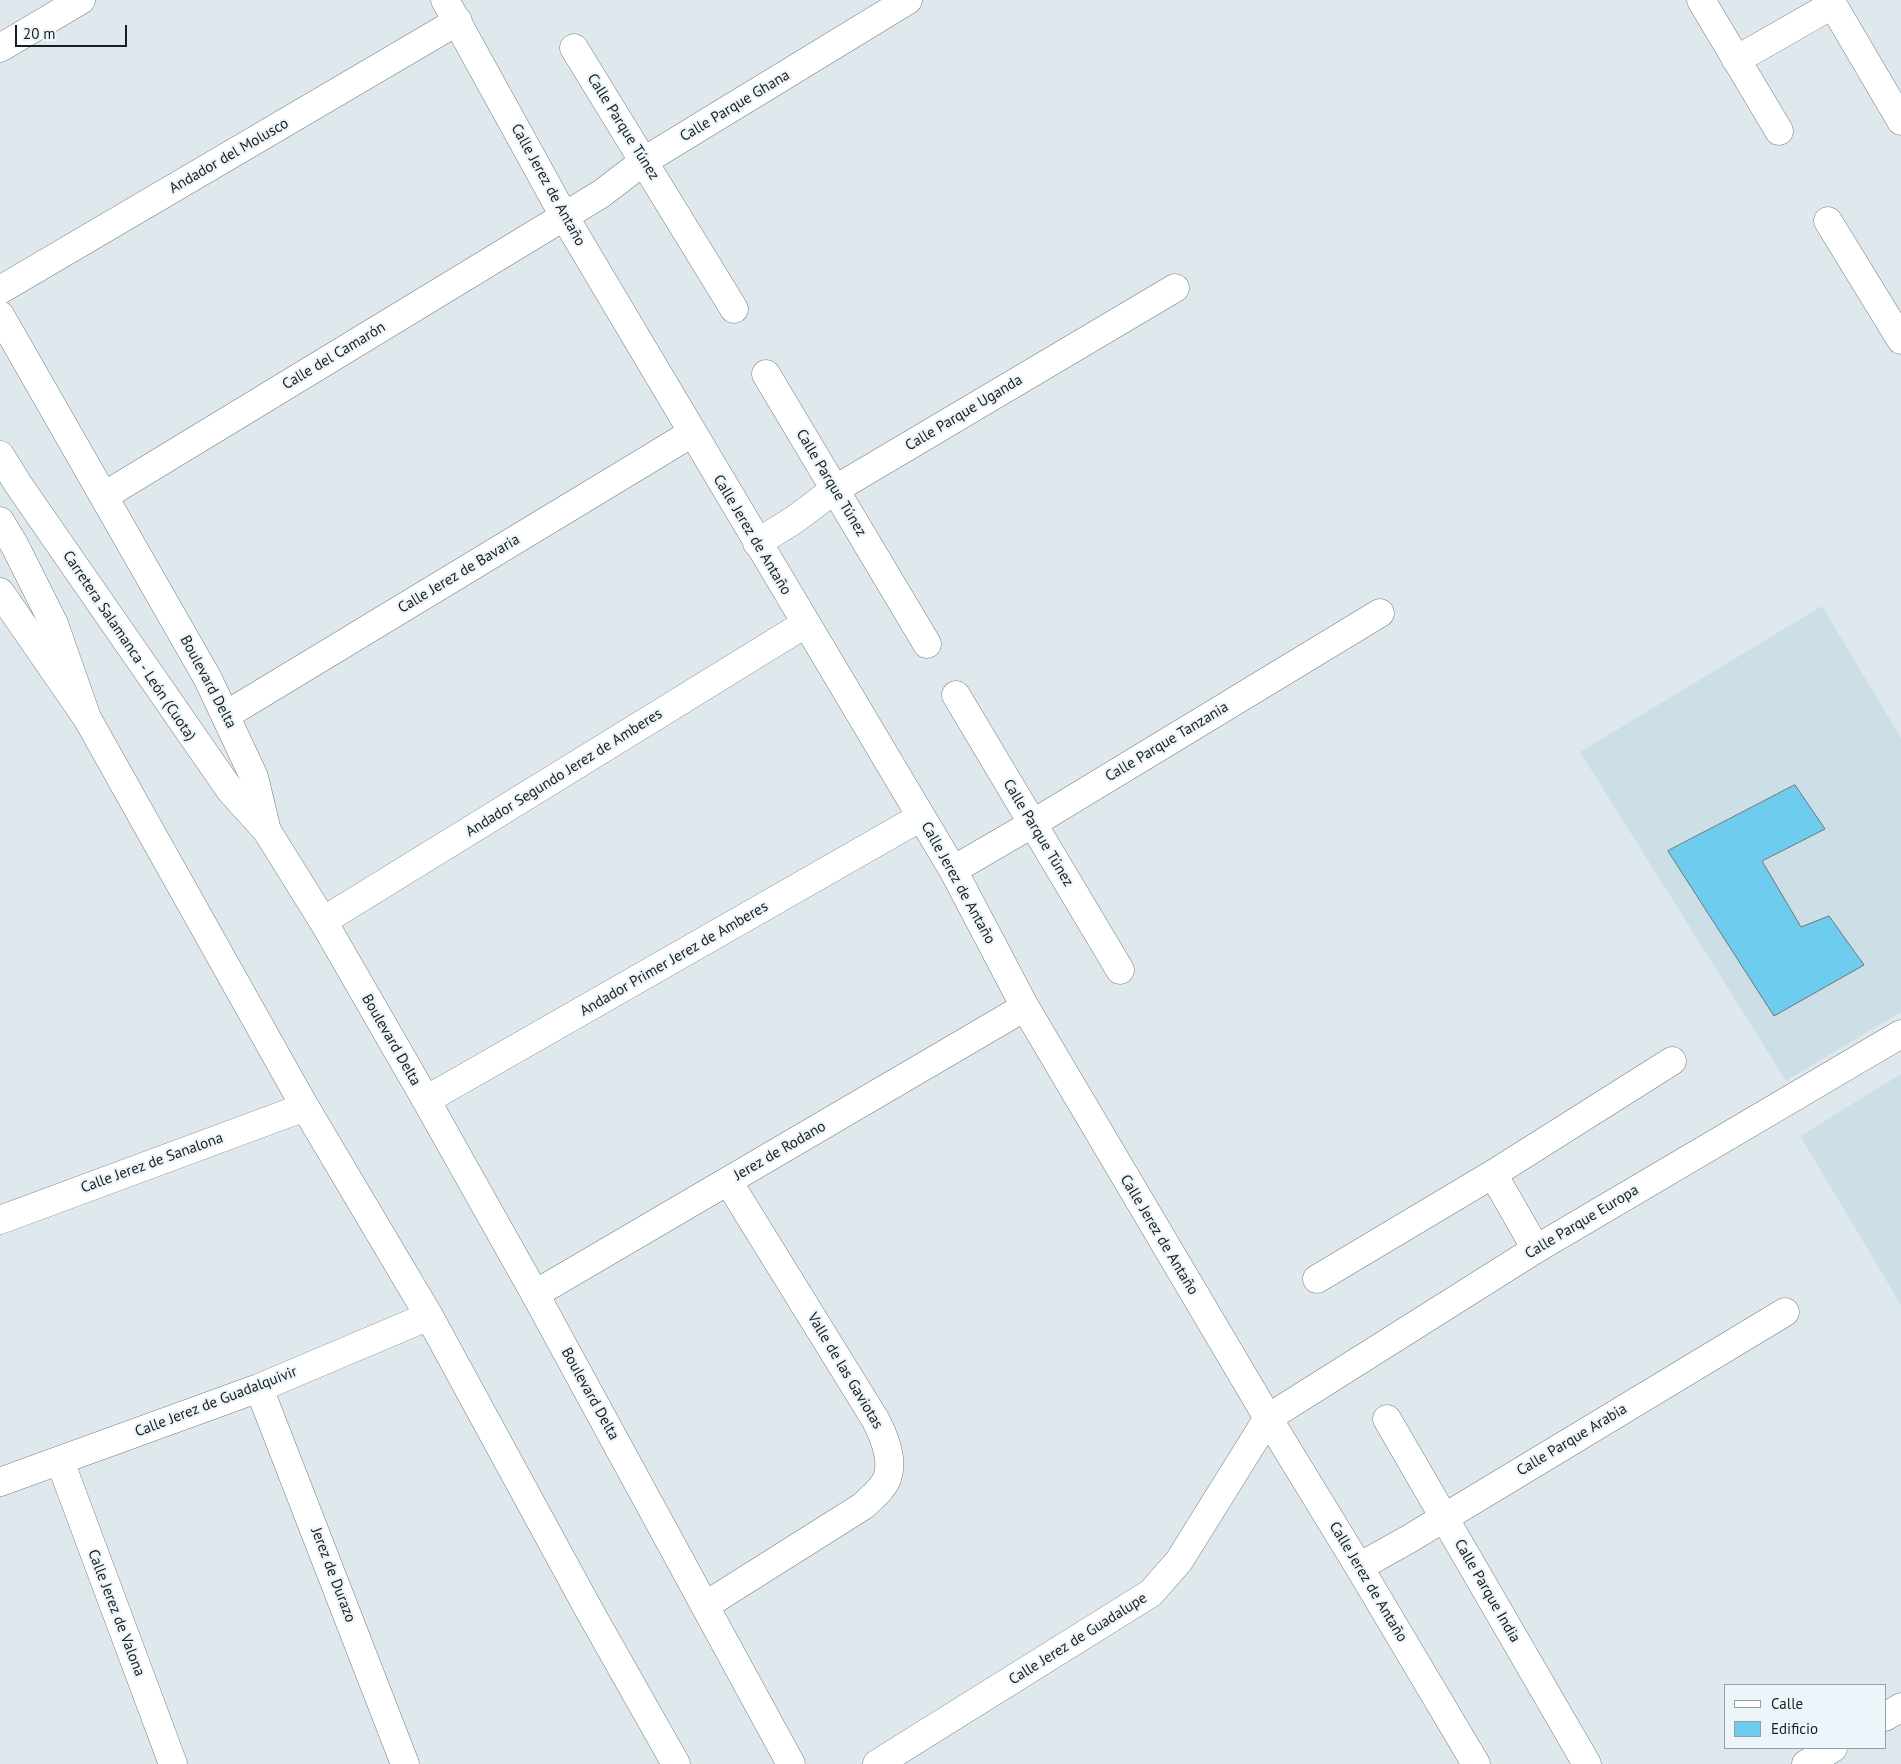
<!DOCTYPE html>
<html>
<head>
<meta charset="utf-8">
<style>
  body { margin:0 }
  #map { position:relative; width:1901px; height:1764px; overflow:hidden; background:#dfe9ed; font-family:"PT Sans",sans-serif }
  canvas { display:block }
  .legend { position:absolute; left:1724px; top:1684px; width:162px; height:65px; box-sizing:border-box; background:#ecf6fa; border:1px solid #989fa2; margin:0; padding:6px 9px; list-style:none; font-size:15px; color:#1a1d1f }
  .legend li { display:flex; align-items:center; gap:10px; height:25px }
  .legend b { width:25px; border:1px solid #989fa2 }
  .scale { position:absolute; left:15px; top:25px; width:112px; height:22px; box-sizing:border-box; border:2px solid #1a1d1f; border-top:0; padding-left:6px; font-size:15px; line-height:18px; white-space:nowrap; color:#1a1d1f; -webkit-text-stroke:4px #ecf6fa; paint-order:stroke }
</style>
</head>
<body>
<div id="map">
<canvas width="1901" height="1764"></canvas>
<ul class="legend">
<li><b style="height:6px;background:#fff"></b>Calle</li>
<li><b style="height:14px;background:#6eccef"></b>Edificio</li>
</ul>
<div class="scale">20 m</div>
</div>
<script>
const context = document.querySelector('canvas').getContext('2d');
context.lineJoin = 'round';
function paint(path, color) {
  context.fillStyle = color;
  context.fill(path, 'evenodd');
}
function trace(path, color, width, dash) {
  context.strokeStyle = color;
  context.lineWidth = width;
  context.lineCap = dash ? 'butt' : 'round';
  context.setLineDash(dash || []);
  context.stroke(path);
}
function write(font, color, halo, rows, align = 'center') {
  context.font = font + ' "PT Sans",sans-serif';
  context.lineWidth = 4.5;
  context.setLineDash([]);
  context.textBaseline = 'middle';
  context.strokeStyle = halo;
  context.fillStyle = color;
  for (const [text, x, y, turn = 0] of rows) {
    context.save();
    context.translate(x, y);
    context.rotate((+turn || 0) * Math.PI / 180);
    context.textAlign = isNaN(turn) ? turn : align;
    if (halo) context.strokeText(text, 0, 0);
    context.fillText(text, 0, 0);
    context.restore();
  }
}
paint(new Path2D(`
  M1822,606L1901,738V1012L1786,1081L1580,752Z
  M1901,1074V1305L1800,1136Z`), '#cddfe6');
const building = new Path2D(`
  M1795,785L1825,829L1762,861L1801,927L1829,916L1864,965L1774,1016L1668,851Z`);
paint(building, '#6eccef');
trace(building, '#6e767a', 1);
const minor = new Path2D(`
  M445,0L564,216L953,870L1025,1007L1268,1418L1359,1567L1476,1764
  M1701,0L1779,131
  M1830,0L1901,121
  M0,48L81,0
  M574,48L734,309
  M1736,60L1832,5
  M1828,221L1901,340
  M0,290L458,21
  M766,374L927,644
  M104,496L601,194L644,161L908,0
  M757,543L794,520L834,490L1175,288
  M956,695L1120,970
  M226,715L692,433
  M953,870L1032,824L1380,613
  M323,921L805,624
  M426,1100L921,817
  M1493,1174L1536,1249
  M0,1220L305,1107
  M1317,1279L1493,1174L1672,1061
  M535,1294L1025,1007
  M259,1388L405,1764
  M1387,1419L1587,1764
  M60,1461L173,1764
  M0,1482L259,1388L429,1316
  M1359,1567L1409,1539L1785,1312
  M706,1605L863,1506C871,1498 882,1490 887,1479C894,1459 884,1436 875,1419L728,1181
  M1885,1717L1901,1707
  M877,1764L1151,1593L1179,1561L1268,1418L1536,1249L1901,1034
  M1806,1764L1833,1748`);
const major = new Path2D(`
  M0,315L208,679L254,777L267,831L323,921L426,1100L535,1294L791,1764
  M0,592L87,718L305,1107L429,1316L589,1610L676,1764`);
const highway = new Path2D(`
  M0,455L18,484L230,790L267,831
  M0,521L15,546L54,624L87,718`);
trace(minor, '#747c80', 29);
trace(major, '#747c80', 29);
trace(highway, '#747c80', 29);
trace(minor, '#fff', 28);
trace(major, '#fff', 28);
trace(highway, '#fff', 28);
write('15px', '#1a1d1f', '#ecf6fa', [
  ["Calle Parque Ghana",735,106,-31],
  ["Calle Parque Túnez",623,127,58],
  ["Andador del Molusco",229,156,-30],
  ["Calle Jerez de Antaño",548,185,61],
  ["Calle del Camarón",334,356,-31],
  ["Calle Parque Uganda",964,413,-31],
  ["Calle Parque Túnez",831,483,59],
  ["Calle Jerez de Antaño",752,535,59],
  ["Calle Jerez de Bavaria",459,574,-31],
  ["Carretera Salamanca - León (Cuota)",129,646,56],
  ["Boulevard Delta",208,682,62],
  ["Calle Parque Tanzania",1167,742,-31],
  ["Andador Segundo Jerez de Amberes",564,773,-32],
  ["Calle Parque Túnez",1038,833,59],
  ["Calle Jerez de Antaño",958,883,61],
  ["Andador Primer Jerez de Amberes",674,959,-30],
  ["Boulevard Delta",391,1040,60],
  ["Jerez de Rodano",780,1151,-30],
  ["Calle Jerez de Sanalona",152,1163,-20],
  ["Calle Parque Europa",1582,1222,-31],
  ["Calle Jerez de Antaño",1159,1235,59],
  ["Valle de las Gaviotas",845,1371,59],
  ["Boulevard Delta",590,1394,61],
  ["Calle Jerez de Guadalquivir",216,1402,-21],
  ["Calle Parque Arabia",1572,1440,-31],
  ["Jerez de Durazo",333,1575,69],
  ["Calle Jerez de Antaño",1368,1582,59],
  ["Calle Parque India",1487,1591,60],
  ["Calle Jerez de Valona",116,1613,69],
  ["Calle Jerez de Guadalupe",1078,1639,-32]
]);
</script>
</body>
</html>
